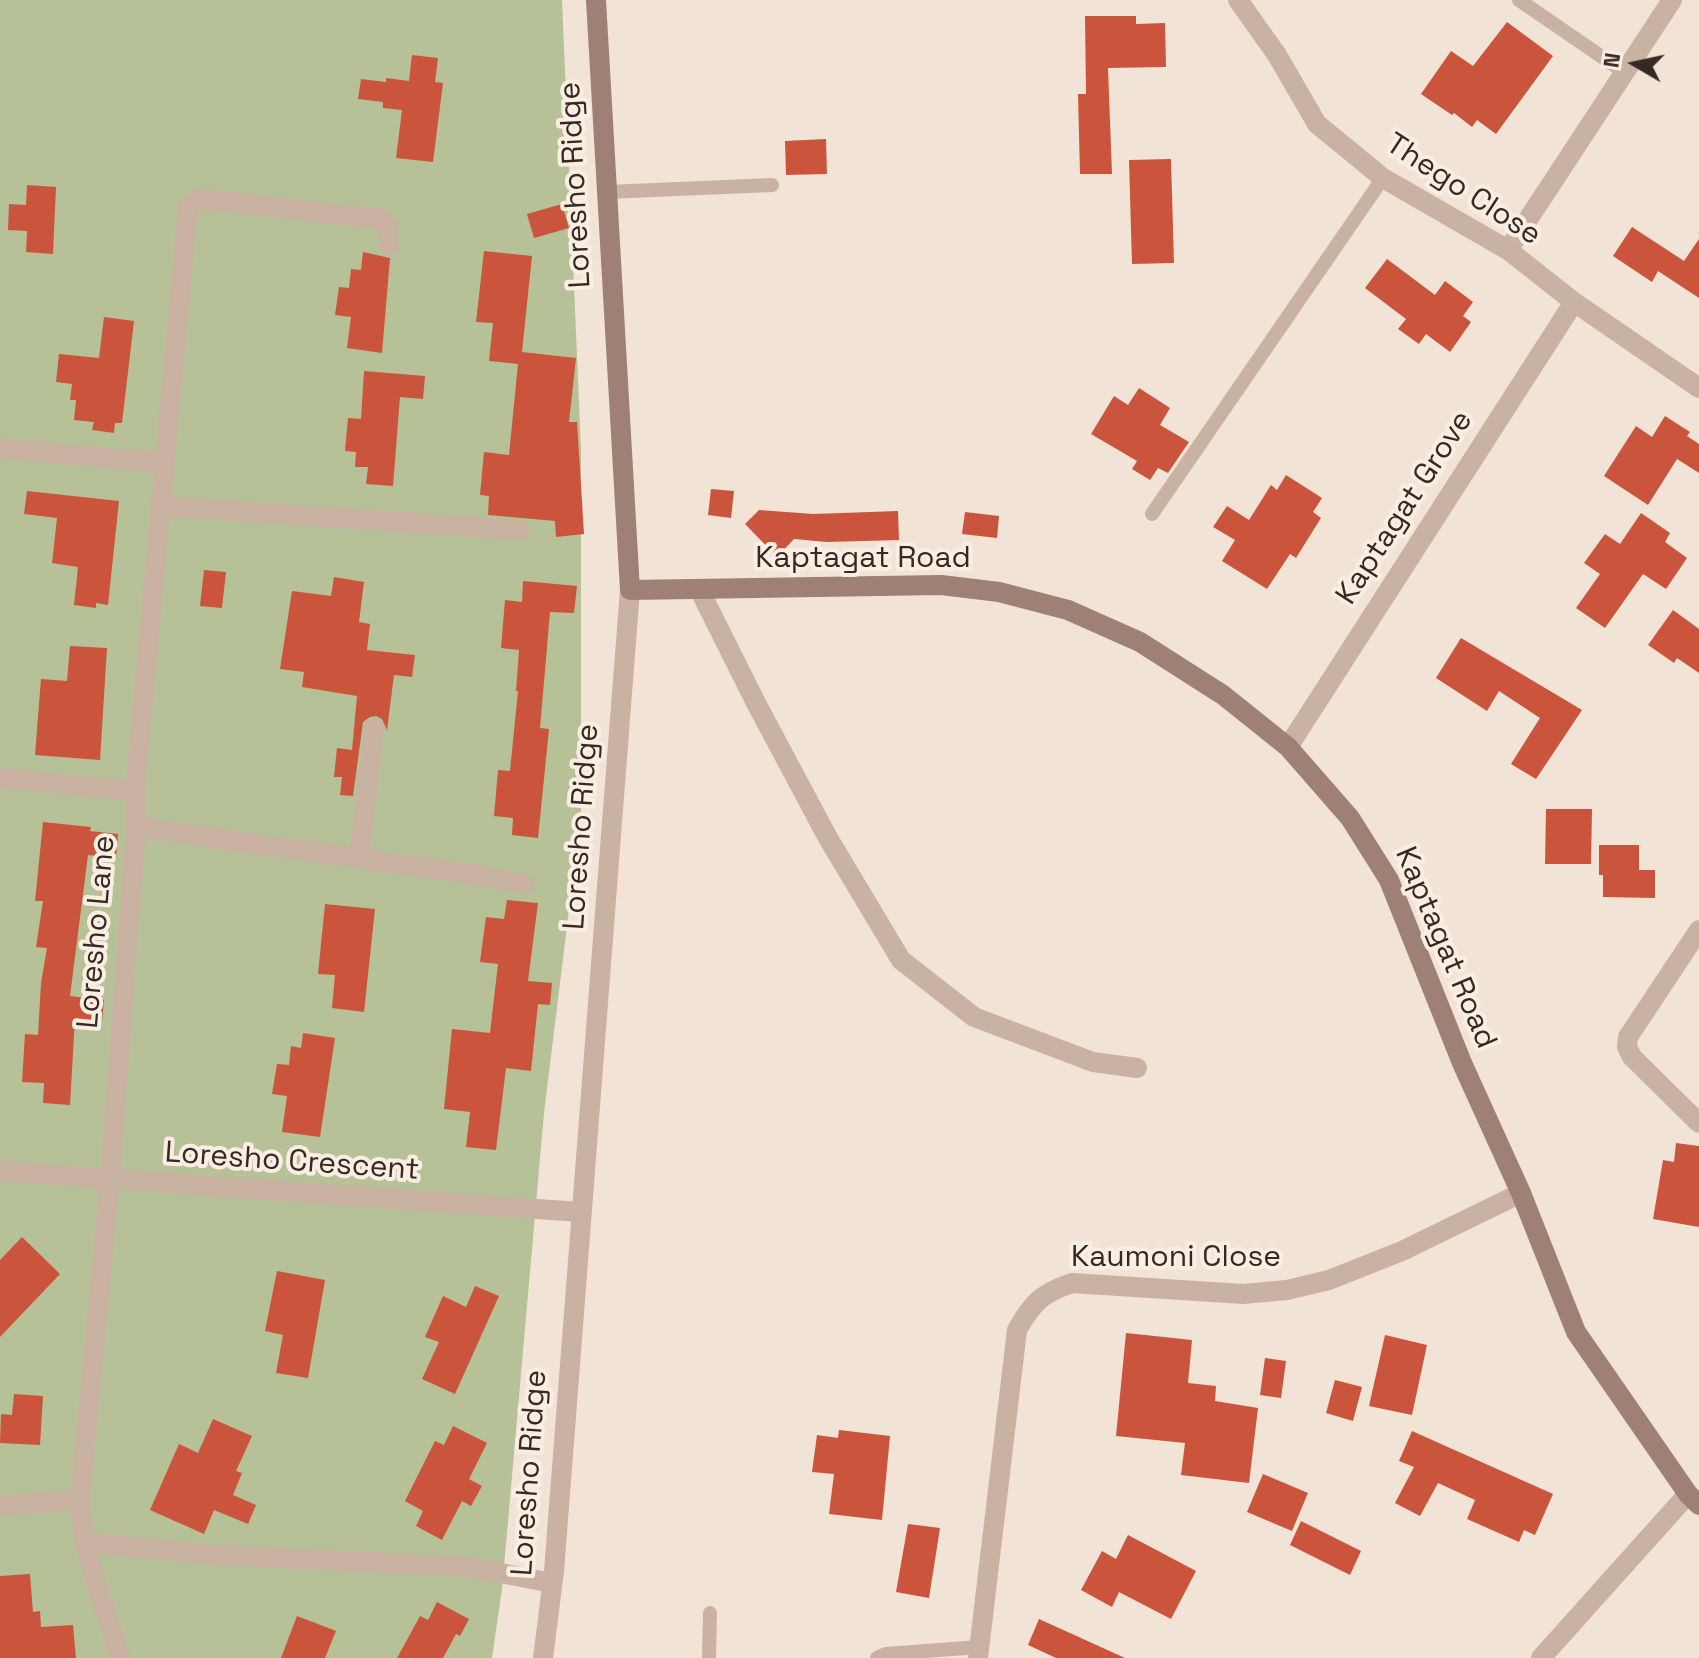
<!DOCTYPE html>
<html>
<head>
<meta charset="utf-8">
<style>
  body { margin:0 }
  #map { position:relative; width:1699px; height:1658px; overflow:hidden; background:#f2e3d7; font-family:"Space Grotesk",sans-serif }
  canvas { display:block }
  .north { position:absolute; left:1595px; top:24px; width:80px; height:80px; -webkit-text-stroke:6px #faeee3; paint-order:stroke; rotate:279deg; font-size:22px; font-weight:700; line-height:32px; text-align:center; color:#352925 }
  .north::after { content:''; display:block; margin:auto; width:28px; height:36px; background:#352925; clip-path:polygon(50% 0,100% 100%,50% 72%,0 100%) }
</style>
</head>
<body>
<div id="map">
<canvas width="1699" height="1658"></canvas>
<div class="north">N</div>
</div>
<script>
const context = document.querySelector('canvas').getContext('2d');
context.lineJoin = 'round';
function paint(path, color) {
  context.fillStyle = color;
  context.fill(path, 'evenodd');
}
function trace(path, color, width, dash) {
  context.strokeStyle = color;
  context.lineWidth = width;
  context.lineCap = dash ? 'butt' : 'round';
  context.setLineDash(dash || []);
  context.stroke(path);
}
function write(font, color, halo, rows, align = 'center') {
  context.font = font + ' "Space Grotesk",sans-serif';
  context.lineWidth = 8;
  context.setLineDash([]);
  context.textBaseline = 'middle';
  context.strokeStyle = halo;
  context.fillStyle = color;
  for (const [text, x, y, turn = 0] of rows) {
    context.save();
    context.translate(x, y);
    context.rotate((+turn || 0) * Math.PI / 180);
    context.textAlign = isNaN(turn) ? turn : align;
    if (halo) context.strokeText(text, 0, 0);
    context.fillText(text, 0, 0);
    context.restore();
  }
}
paint(new Path2D(`
  M0,0H562L581,451V812L544,1113L502,1589L492,1658H0Z`), '#b6c197');
paint(new Path2D(`
  M1085,16H1136V24L1165,23L1166,67L1108,68L1112,174H1080L1078,94H1086Z
  M1507,22L1553,56L1496,134L1477,120L1472,127L1454,113L1452,115L1421,94L1451,51L1473,66Z
  M412,55L438,58L435,82L443,83L433,162L396,158L402,110L383,108V102L358,99L361,79L386,82V78L409,81Z
  M826,139L827,174L786,175L785,141Z
  M1171,159L1174,263L1132,264L1129,160Z
  M27,185L56,187L53,254L26,252L27,231L8,230L9,204L26,205Z
  M562,204L569,228L534,238L527,214Z
  M1632,227L1684,261L1699,239V298L1658,271L1652,282L1613,256Z
  M484,251L532,256L522,352L576,358L569,422H577L584,534L556,537L555,521L488,515L489,496L480,495L484,452L509,455L518,364L489,361L493,323L476,322Z
  M363,252L390,258L382,353L347,348L351,317L335,315L339,287L349,288L351,269L361,270Z
  M1387,259L1435,295L1445,281L1473,302L1463,316L1471,322L1450,352L1426,334L1419,344L1398,329L1406,319L1365,288Z
  M104,317L134,321L122,423H115L114,433L92,430L94,422L74,420L76,400H70L72,384L56,382L59,354L99,358Z
  M364,371L425,376L423,399L400,397L393,486L366,484L368,467H355L356,452L345,451L348,418L361,419Z
  M1139,388L1170,408L1160,425L1189,442L1168,473L1158,468L1150,480L1132,469L1137,461L1091,434L1114,396L1128,405Z
  M1665,416L1690,432L1687,436L1699,444V473L1677,459L1648,505L1604,476L1636,426L1652,437Z
  M1286,475L1322,498L1313,512L1321,518L1296,558L1290,554L1267,589L1222,561L1235,540L1213,527L1227,506L1249,520L1271,485L1277,490Z
  M711,489L734,491L731,518L708,515Z
  M27,491L119,501L108,605L96,603V608L74,605L78,567L52,563L57,518L24,514Z
  M759,510L813,514L898,511L899,540L827,542L794,539L777,557L745,524Z
  M965,512L999,516L997,538L962,534Z
  M1641,513L1670,533L1665,542L1687,558L1666,589L1643,574L1605,628L1576,608L1600,574L1584,563L1605,534L1620,544Z
  M204,570L226,572L222,608L200,606Z
  M334,577L364,582L359,622L370,624L367,650L415,655L412,677L394,675L387,730L382,719L376,716L370,717L363,722L353,796L340,795L342,777H334L337,748L352,750L357,696L302,687L304,672L280,669L292,591L331,596Z
  M523,581L577,586L574,613L550,612L540,728L549,729L538,838L512,835L513,818L494,816L498,770L510,771L518,691H516L519,650L501,648L505,600L522,602Z
  M1673,610L1699,629V673L1677,658L1674,663L1648,645Z
  M1461,638L1582,710L1536,779L1511,764L1540,718L1499,691L1487,711L1436,678Z
  M70,646L107,648L100,760L35,755L41,679L67,681Z
  M1546,809H1592L1591,864H1545Z
  M43,822L91,827L90,831L118,834L116,858L88,855L70,996L104,1000L102,1022L75,1018L70,1105L43,1103L44,1083L22,1082L25,1034L38,1035L41,983L47,948L36,947L43,901H35Z
  M1599,845H1639V870H1655V898L1603,897V875H1599Z
  M507,900L538,903L528,981L552,983L550,1005L538,1004L531,1071L506,1068L496,1150L466,1147L470,1112L444,1109L452,1029L490,1033L498,964L480,962L486,917L504,919Z
  M325,904L375,909L364,1012L332,1008L335,975L318,974Z
  M303,1033L335,1038L320,1137L282,1132L287,1096L272,1094L277,1064L289,1065L291,1046L301,1048Z
  M1676,1143L1699,1146V1227L1653,1219L1663,1160L1674,1162Z
  M22,1237L60,1274L0,1337V1260Z
  M277,1271L325,1280L308,1378L276,1373L283,1335L265,1331Z
  M475,1286L499,1296L455,1394L422,1379L439,1342L425,1337L443,1296L466,1307Z
  M1126,1333L1192,1340L1188,1383L1216,1386L1215,1401L1258,1408L1249,1483L1181,1475L1185,1443L1116,1436Z
  M1385,1335L1427,1345L1412,1415L1369,1406Z
  M1265,1358L1286,1361L1281,1398L1260,1395Z
  M1335,1380L1362,1387L1353,1421L1326,1413Z
  M14,1394L43,1396L40,1445L0,1443L1,1414L12,1415Z
  M213,1419L252,1436L236,1471L242,1473L233,1495L256,1505L248,1524L214,1510L204,1534L150,1510L179,1444L198,1453Z
  M453,1426L487,1443L469,1479L482,1486L471,1506L462,1501L442,1540L416,1526L423,1511L405,1501L435,1441L444,1445Z
  M839,1430L890,1436L882,1520L829,1514L834,1474L812,1472L817,1435L838,1438Z
  M1412,1431L1553,1494L1535,1535L1524,1530L1519,1542L1467,1519L1475,1500L1438,1483L1420,1516L1395,1503L1414,1467L1399,1461Z
  M1263,1474L1308,1493L1292,1531L1247,1512Z
  M1301,1521L1361,1551L1350,1575L1290,1545Z
  M908,1524L940,1528L929,1598L896,1592Z
  M1128,1535L1196,1571L1171,1619L1119,1592L1112,1607L1081,1590L1102,1551L1116,1559Z
  M30,1574L33,1612L40,1611L41,1627L73,1625L76,1658H0V1576Z
  M437,1602L469,1619L460,1636L456,1634L443,1658H397L420,1616L428,1620Z
  M297,1616L336,1631L325,1658H281Z
  M1039,1619L1125,1658H1056L1028,1645Z`), '#cb543c');
trace(new Path2D(`
  M1519,0L1624,72
  M607,192L772,185
  M1152,514L1383,178
  M709,1658L710,1613
  M877,1658L886,1654L979,1647`), '#cab2a3', 14);
trace(new Path2D(`
  M1238,0L1277,55L1317,124L1383,178L1508,250L1574,302L1699,388
  M1508,250L1672,0
  M0,448L164,463
  M160,506L519,530
  M699,589L756,703L828,838L901,960L974,1017L1093,1062L1137,1068
  M1288,747L1574,302
  M0,778L135,791
  M136,827L483,876L524,884
  M359,859L374,729
  M1699,930L1628,1037L1627,1047L1632,1057L1699,1123
  M0,1171L580,1212
  M0,1506L80,1499
  M84,1542L204,1554L469,1567L552,1583
  M120,1658L84,1542L80,1499L110,1179L136,827L135,791L188,206L200,199L380,219L388,226L389,245
  M978,1658L1017,1330C1032,1303 1042,1293 1072,1283L1243,1294L1287,1290L1329,1280L1402,1251L1521,1193
  M1541,1658L1688,1494`), '#cab2a3', 20);
trace(new Path2D(`
  M543,1658L554,1571L630,590`), '#cab2a3', 20);
trace(new Path2D(`
  M596,0L630,590L941,585L999,592L1068,610L1140,642L1223,695L1288,747L1350,818L1389,880L1462,1063L1521,1193L1576,1332L1688,1494L1699,1505`), '#9e8074', 20);
write('30px', '#352925', '#faeee3', [
  ["Loresho Ridge",576,185,-93],
  ["Thego Close",1463,190,33],
  ["Kaptagat Grove",1405,508,-57],
  ["Kaptagat Road",863,559],
  ["Loresho Ridge",582,827,-86],
  ["Loresho Lane",97,932,-85],
  ["Kaptagat Road",1445,948,67],
  ["Loresho Crescent",292,1162,4],
  ["Kaumoni Close",1176,1258],
  ["Loresho Ridge",530,1473,-86]
]);
</script>
</body>
</html>
